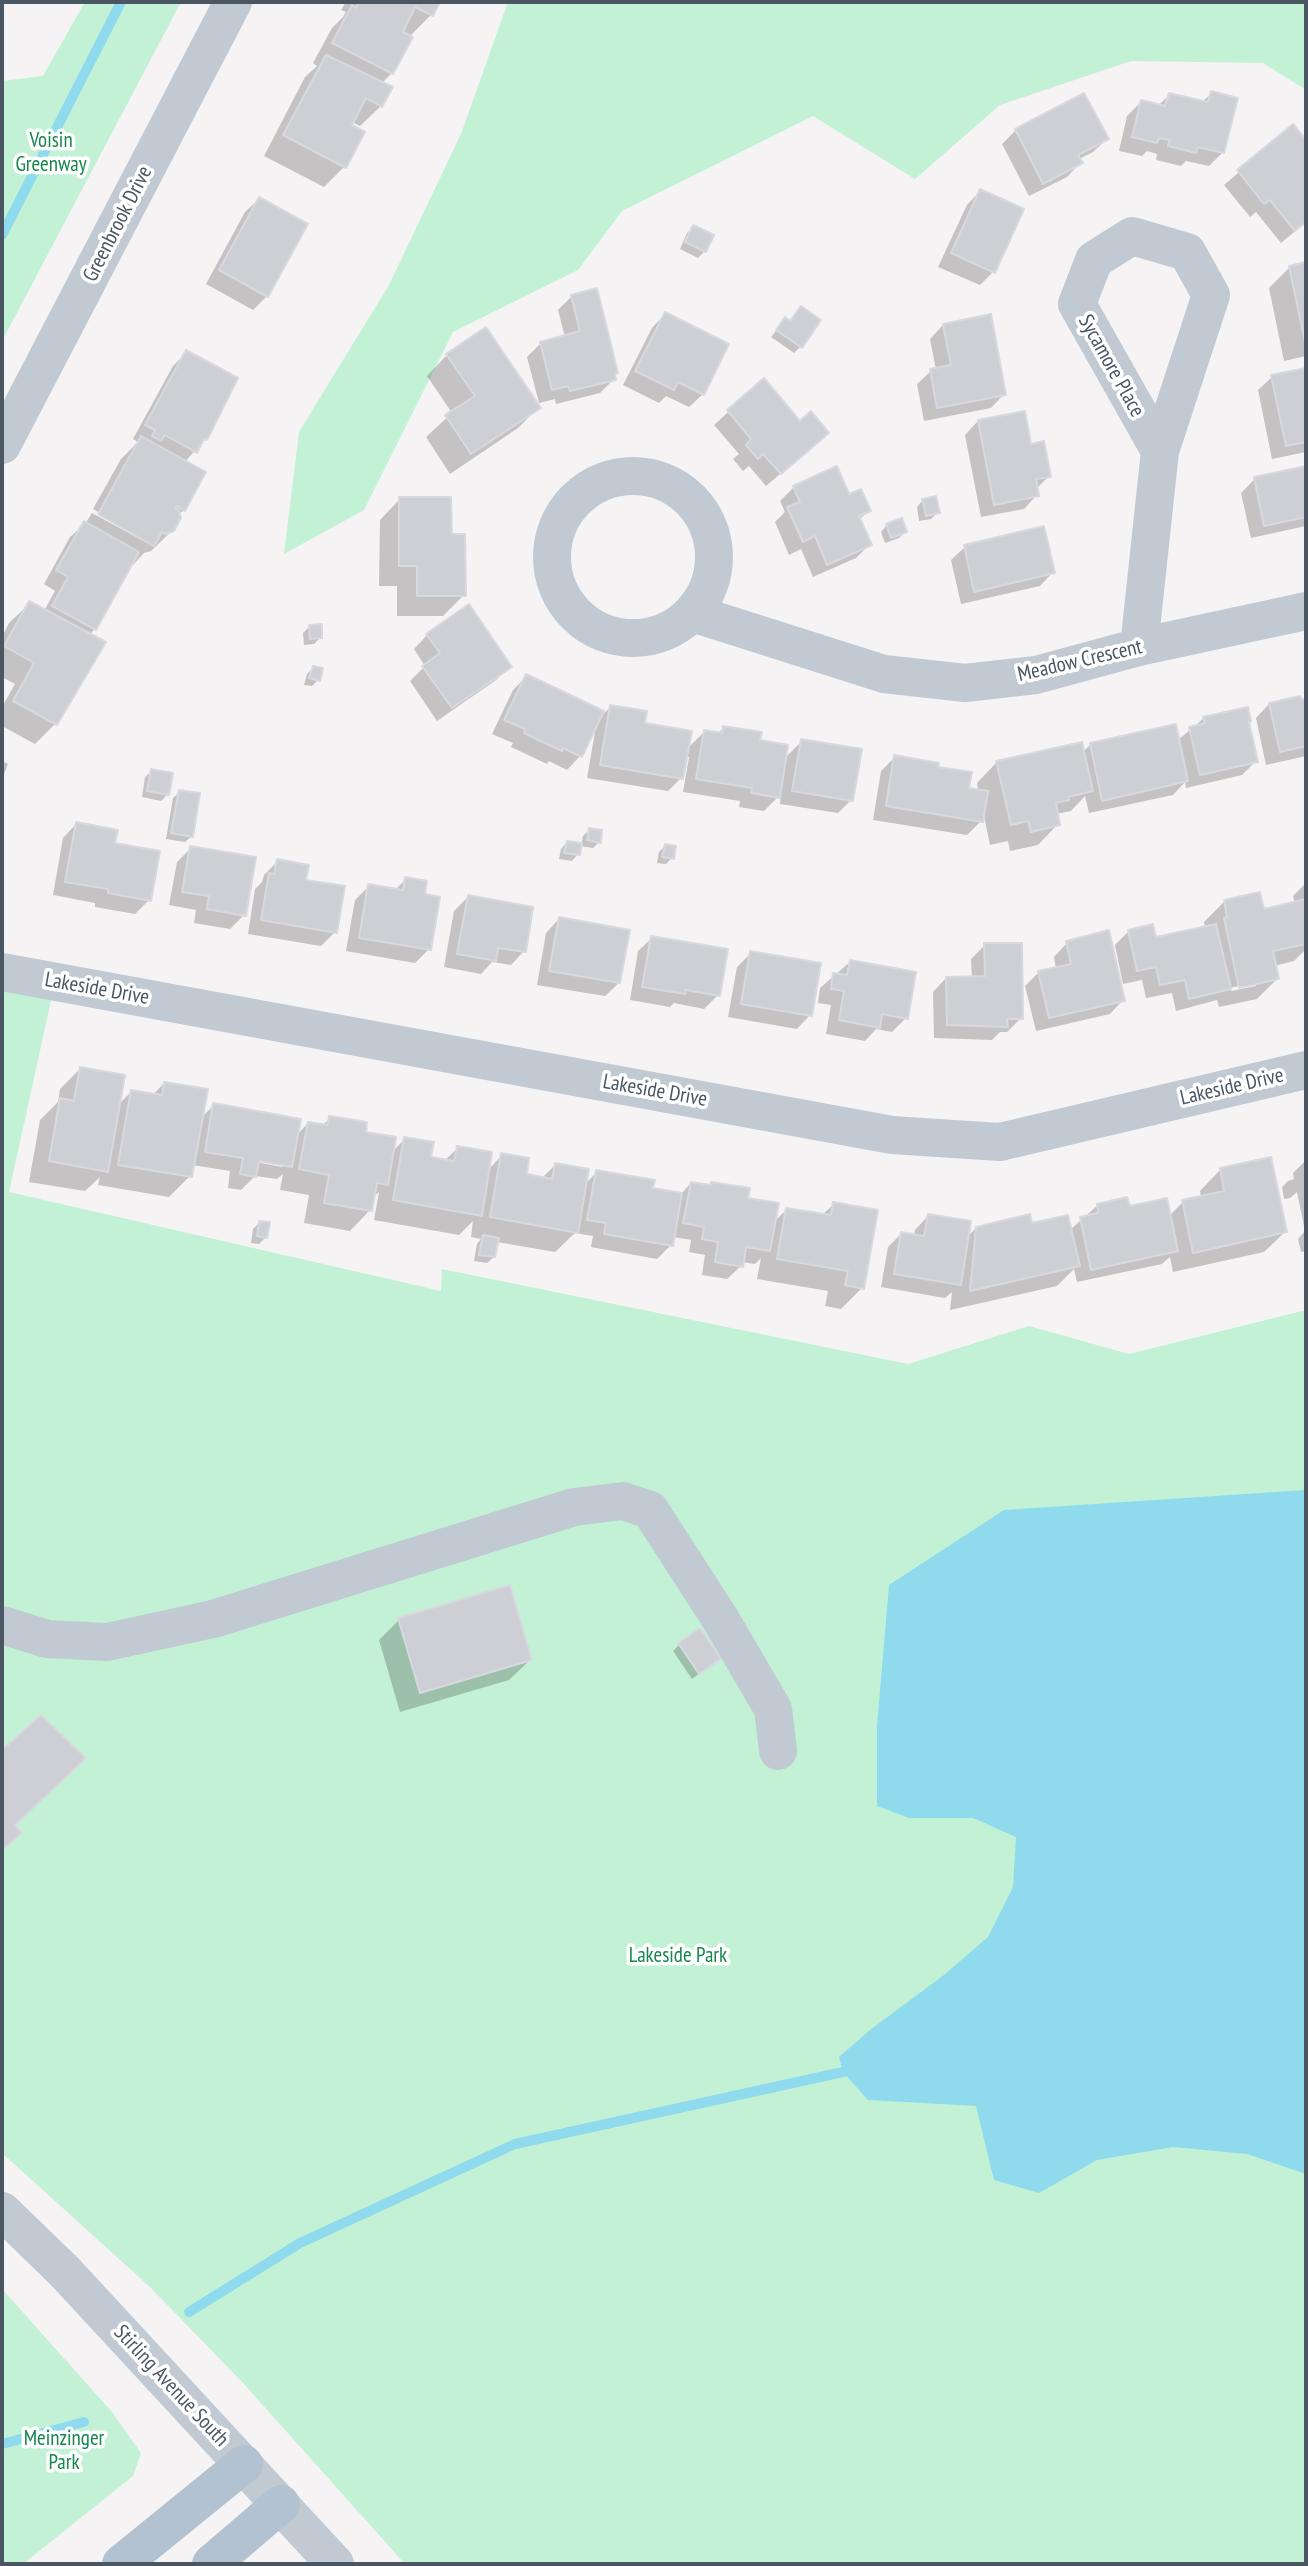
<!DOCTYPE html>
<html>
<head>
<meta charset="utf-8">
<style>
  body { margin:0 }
  #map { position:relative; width:1308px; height:2566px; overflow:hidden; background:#f5f3f3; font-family:"PT Sans Narrow",sans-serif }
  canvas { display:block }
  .frame { position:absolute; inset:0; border:4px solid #4a5661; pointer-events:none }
</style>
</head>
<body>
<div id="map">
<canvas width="1308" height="2566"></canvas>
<div class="frame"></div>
</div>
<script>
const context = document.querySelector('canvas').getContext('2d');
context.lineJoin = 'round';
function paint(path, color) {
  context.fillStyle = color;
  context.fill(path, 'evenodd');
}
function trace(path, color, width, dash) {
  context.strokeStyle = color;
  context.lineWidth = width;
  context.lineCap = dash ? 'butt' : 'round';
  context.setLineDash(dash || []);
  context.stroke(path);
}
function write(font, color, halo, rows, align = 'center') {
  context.font = font + ' "PT Sans Narrow",sans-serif';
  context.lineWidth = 7;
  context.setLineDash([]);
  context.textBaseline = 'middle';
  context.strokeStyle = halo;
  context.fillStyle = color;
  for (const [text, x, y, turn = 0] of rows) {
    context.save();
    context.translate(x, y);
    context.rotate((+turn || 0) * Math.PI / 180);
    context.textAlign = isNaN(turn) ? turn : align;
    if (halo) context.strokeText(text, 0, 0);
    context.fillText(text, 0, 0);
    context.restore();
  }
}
paint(new Path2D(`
  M85,2H181L2,341V81L43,76Z
  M508,2H1306V90L1263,63L1131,61L1000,105L915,179L813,116L622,211L578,270L453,332L364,510L284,554L299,432L389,285L461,134Z
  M2,989L52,996L9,1192L441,1291L442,1269L908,1364L1029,1326L1129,1354L1306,1310V2564H405L244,2384L150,2287L2,2153Z
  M2,2289L112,2412L141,2453L133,2476L23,2564H2Z`), '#c3f1d5');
paint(new Path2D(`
  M1306,1490V2174L1247,2154L1173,2147L1097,2160L1039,2193L994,2180L976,2106L868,2100L843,2072L839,2057L870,2030L944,1975L988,1937L1013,1887L1016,1837L973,1818H909L877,1806V1726L889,1585L1004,1510Z`), '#90daee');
paint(new Path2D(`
  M346,2H438L431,15L409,37L392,73L382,83L381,106L360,126L352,122L344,167L324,187L264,156L305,77L317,66L313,63L332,28L343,17L346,12L341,10Z
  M1212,93L1222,153L1209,166L1186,161L1181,166L1156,160L1157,154L1147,151L1142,156L1119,151L1127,116L1141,102L1158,106L1169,95L1202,102Z
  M1293,126L1306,143V222L1281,243L1256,212L1250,217L1224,185Z
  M1016,130L1107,139L1093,152L1079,159L1080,163L1067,177L1029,196L1002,144Z
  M980,191L993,272L980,285L938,267L967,205Z
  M259,199L267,296L253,310L206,284L245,212Z
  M694,227L712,236L705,251L698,258L680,249L687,233Z
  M1306,264V356L1284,361L1269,288L1290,267Z
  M572,296L617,373L613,376L614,379L600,393L556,404L555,399L539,403L527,357L541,343L565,337L558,310Z
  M665,314L703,394L689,407L666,396L659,403L623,385L652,328Z
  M785,319L789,322L800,347L794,353L771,337Z
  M943,325L1004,394L991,408L924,421L917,384L931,371L936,370L930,339Z
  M187,352L205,439L185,462L184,510L178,515L173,530L151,551L144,553L133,565L130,564L95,629L89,635L55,724L35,744L2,726V707L15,684L2,677V637L9,623L30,603L44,611L55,591L44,584L70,537L85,524L92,513L151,545L153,543L93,509L121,459L138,442L133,439L173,366Z
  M447,355L538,408L518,428L450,474L426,437L452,413L427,376Z
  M1306,370V452L1272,459L1258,390L1272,377Z
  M764,380L813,446L766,486L749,466L743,471L733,459L739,454L714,425Z
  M978,421L1030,446L1049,476L1036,489L1037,495L1024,509L981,517L965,435Z
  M1306,468V526L1251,538L1241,493L1255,479Z
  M794,487L848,497L869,510L859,520L870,544L856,558L813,577L801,549L789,555L775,522L785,512L780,501Z
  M400,499L450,536L464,595L443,616H397V586H379L380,520Z
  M923,500L938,512L931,519L919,521L917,507Z
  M887,525L905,532L899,538L885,543L881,532Z
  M965,547L1053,572L1040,586L961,604L951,560Z
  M310,626L321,637L314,644L304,645L303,633Z
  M427,635L510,667L496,680L437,721L410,681L425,666L414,649Z
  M313,668L318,680L312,686L304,685L307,674Z
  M527,676L604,713L611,707L686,750L704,732L717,734L724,728L758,741L784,759L802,741L851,800L838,813L780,804L781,794L764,811L739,807L740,801L683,792L689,757H685L681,778L668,791L587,778L596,726L580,756L567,770L549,761L547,764L511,747L513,743L492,734L513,690Z
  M1306,701V756L1266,765L1256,718L1269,704Z
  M1204,718L1247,723L1256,761L1242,775L1186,788L1185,782L1173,795L1089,813L1085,796L1071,811L1056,814L1058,824L1038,845L1010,851L1008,841L990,845L983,811L981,821L967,835L873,820L881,771L895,757L936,768L967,789L978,791L977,783L997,762L1083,752L1091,744L1178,740Z
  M2,761L8,764L2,779Z
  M152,771L168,794L161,801L142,797L145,777Z
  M180,792L192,836L185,842L166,839L173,798Z
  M76,824L113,845L149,900L135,914L95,907V903L53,895L63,838Z
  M589,830L599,842L593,848L580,846L578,854L572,861L559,859L561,849L567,842L581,845L583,836Z
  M665,846L672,858L666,864L657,863L659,852Z
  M191,848L244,915L230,929L194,923L196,910L169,905L177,862Z
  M278,861L335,932L321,946L248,934L255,889L262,882L264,875Z
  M406,879L429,949L415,963L346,951L355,900L369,886L394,891Z
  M1306,883V956L1305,950L1294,961L1274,966L1277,979L1257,999L1219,1007L1217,1000L1176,1011L1172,993L1146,998L1142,980L1123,984L1115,945L1129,931L1155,939L1205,928L1204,922L1224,902L1262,911L1295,904L1293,896ZM1256,982V986L1231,991L1230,988Z
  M468,897L524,951L511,965L492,962L481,974L444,967L454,911Z
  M559,919L619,983L605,996L537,985L546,933Z
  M652,938L718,995L704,1009L674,1003L670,1007L630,1000L638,951Z
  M1067,943L1123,1000L1110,1014L1036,1031L1025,986L1039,972L1056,969L1054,957Z
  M985,945L1021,1018L1007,1032H1000L992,1040L934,1038L933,992L946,978H972L971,959Z
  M751,953L810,1015L797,1029L728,1017L737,967Z
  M850,962L906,1018L892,1032L876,1029L865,1041L826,1034L831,1005L818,1003L820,988Z
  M80,1069L117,1106L131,1092L152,1096L164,1083L201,1118L214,1105L296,1136L308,1123L322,1126L330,1118L364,1133L392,1152L405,1139L428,1159L444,1161L458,1148L488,1170L502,1155L525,1176L541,1179L555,1165L584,1185L597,1172L651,1189L681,1194L691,1183L709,1187L711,1184L746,1199L774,1222L787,1209L822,1215L834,1204L862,1288L841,1309L825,1306L828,1291L757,1279L761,1258L755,1264L742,1262L741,1266L727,1279L702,1275L705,1255L689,1252L691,1240L673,1237L671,1245L657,1259L591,1247L593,1236L575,1233L555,1252L497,1242L494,1257L487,1263L474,1261L477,1244L481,1239L471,1237L473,1221L459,1235L374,1220L379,1192L372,1198L370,1210L350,1231L304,1223L309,1195L280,1190L283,1174L277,1179L255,1176L241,1190L228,1188L230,1171L192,1165L190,1176L169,1197L98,1185L100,1177L85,1191L29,1182L40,1120L58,1102L60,1089ZM251,1158L282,1163V1167L250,1161Z
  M1306,1160V1251L1301,1252L1298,1239L1305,1231L1297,1192L1290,1198L1284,1199L1282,1187L1288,1181L1294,1179L1293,1173Z
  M1220,1170L1285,1232L1264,1252L1173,1272L1170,1257L1162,1264L1077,1282L1074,1269L1057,1286L950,1310L952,1292L945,1298L881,1287L888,1247L901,1234L914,1236L915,1230L928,1216L966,1238L976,1228L1030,1225L1070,1230L1098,1205L1169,1216L1183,1202L1201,1198L1200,1191Z
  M260,1222L266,1237L259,1244L251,1243L253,1229Z
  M399,1620L530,1660L509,1680L400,1712L379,1640Z
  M680,1644L718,1659L692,1679L673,1651Z
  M41,1717L14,1825L20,1833L2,1851V1752Z`), '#0003');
trace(new Path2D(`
  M2,235L121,2
  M189,2312L300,2243L515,2144L843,2072
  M2,2444L84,2422`), '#90daee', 10);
const building = new Path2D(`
  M359,2H440L433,16L415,7L403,32L413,37L393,74L332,43L352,5L356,8Z
  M326,55L393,87L382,107L366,98L352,125L365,132L346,168L283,135Z
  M1211,91L1238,98L1224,153L1198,147L1196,153L1168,146L1170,140L1159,138L1157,143L1132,137L1141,100L1165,106L1169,93L1208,102Z
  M1084,93L1109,139L1078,155L1083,163L1043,184L1015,129Z
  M1293,124L1306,140V222L1295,231L1270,200L1264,204L1237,170Z
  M980,189L1024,209L995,273L951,253Z
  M259,197L308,224L268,297L219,270Z
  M693,225L714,235L706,252L685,242Z
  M1306,262V341L1305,342L1289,266Z
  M597,288L618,373L615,374L616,380L570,391L568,386L552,390L540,342L580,331L571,295Z
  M801,306L821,320L802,348L776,330L785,317L790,321Z
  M665,312L729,344L704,395L678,382L674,390L635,371Z
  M991,314L1006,395L937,408L930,369L951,365L943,324Z
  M486,327L541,408L471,454L445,415L475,396L446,354Z
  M186,350L238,378L207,440L204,439L197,453L165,435L161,441L152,436L155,430L145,425Z
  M1306,368V442L1286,446L1271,375Z
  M764,378L800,421L811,411L829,433L781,474L763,454L758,459L746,445L751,439L727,410Z
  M1025,411L1031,444L1044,441L1051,477L1036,479L1039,496L994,505L978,420Z
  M141,436L206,472L185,511L177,506L175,508L179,510L181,518L174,531L166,534L162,532L154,546L98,514Z
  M837,466L849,494L861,489L871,511L859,516L872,545L827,565L815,536L803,542L787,507L800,502L793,486Z
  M1306,466V517L1264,526L1254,477Z
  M936,496L940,513L926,516L922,499Z
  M399,497H451L452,534H465L466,596H417V566H399Z
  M902,518L907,532L891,538L886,524Z
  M84,521L139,552L96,630L52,606L68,577L56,570Z
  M1044,526L1055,573L974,592L964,545Z
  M29,601L106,642L57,725L13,701L34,663L4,646Z
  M469,604L512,667L452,708L422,666L440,653L426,634Z
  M322,624V638L310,639L309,625Z
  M313,666L323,668L320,681L309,678Z
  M526,674L604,711L582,757L563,748L562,751L524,733L525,729L504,720Z
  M1300,696L1302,700L1306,699V746L1280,752L1269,703Z
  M610,705L647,711L645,723L692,731L683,779L600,765Z
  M1248,707L1251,721L1249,722L1258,762L1200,775L1189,727L1205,723L1203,717Z
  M1176,724L1188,781L1102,801L1090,743Z
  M723,726L762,732L760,740L788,745L780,798L751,793L752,788L696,779L704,730L722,733Z
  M801,739L862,749L853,801L792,791Z
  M1082,742L1093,791L1068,797L1069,800L1056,803L1060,825L1031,832L1028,821L1011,825L996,761Z
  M894,755L939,763L938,767L972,772L969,788L988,791L983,822L886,806Z
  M151,769L173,773L169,795L147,791Z
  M179,790L200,793L193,837L171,833Z
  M76,822L118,830L115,843L160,851L151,901L108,893V889L65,882Z
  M589,828L602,830L601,843L587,840Z
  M567,841L582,843L580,855L564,853Z
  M665,844L676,846L674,859L662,857Z
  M190,846L256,857L246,916L207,909L209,896L182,892Z
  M277,859L309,865L306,880L345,886L337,933L261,920L269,873L274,874Z
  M405,877L427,881L425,894L440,897L431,950L359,938L368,884L403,890Z
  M1260,892L1264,909L1306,899V944L1273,951L1279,979L1239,988L1224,918L1227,917L1224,900Z
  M468,895L533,907L526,952L498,948L496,961L457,954Z
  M559,917L630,930L620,983L549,971Z
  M1153,924L1156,937L1216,924L1231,989L1189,999L1185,980L1160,985L1156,967L1137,971L1128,930Z
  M1109,930L1125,1001L1049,1018L1038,971L1071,964L1066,941Z
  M651,936L728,949L720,996L686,990L685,994L642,987Z
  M984,943H1022L1023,1019H1007L1008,1027L947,1025L946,977L985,976Z
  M750,951L821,963L812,1016L741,1004Z
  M850,960L916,972L908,1019L882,1014L880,1028L839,1020L844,991L831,989L833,973L847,975Z
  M80,1067L125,1075L108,1172L49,1161L60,1098L74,1101Z
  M164,1082L208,1089L192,1177L118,1165L131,1090L162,1095Z
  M213,1103L301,1119L292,1167L259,1161L256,1177L240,1174L243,1158L205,1152Z
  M329,1116L367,1122L366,1132L396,1137L388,1185L377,1183L372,1211L324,1203L329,1175L299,1169L308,1122L328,1125Z
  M404,1137L434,1142L431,1157L454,1161L457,1146L492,1152L482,1216L393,1200Z
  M501,1153L529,1158L527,1174L552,1179L555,1163L589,1169L578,1233L490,1217Z
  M1271,1157L1287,1232L1193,1253L1182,1200L1224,1191L1220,1168Z
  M596,1170L655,1180L653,1188L682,1193L673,1246L604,1234L606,1223L587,1220Z
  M691,1182L711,1185V1182L750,1188L748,1198L779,1203L770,1251L746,1247L743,1267L715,1262L718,1242L702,1239L704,1227L683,1223Z
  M1127,1197L1130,1206L1167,1198L1178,1251L1091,1270L1080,1217L1098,1213L1097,1204Z
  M833,1202L878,1210L864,1289L845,1285L848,1271L777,1259L786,1208L831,1215Z
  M928,1214L971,1221L961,1285L894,1274L901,1232L924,1236Z
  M1030,1214L1032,1223L1068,1215L1080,1266L970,1291L976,1227Z
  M259,1221L270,1222L267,1238L257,1236Z
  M483,1235L499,1238L495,1257L479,1255Z
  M510,1585L532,1660L420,1693L398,1618Z
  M700,1628L721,1659L699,1674L678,1643Z
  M41,1715L86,1758L15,1825L22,1833L2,1850V1750Z`);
paint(building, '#cdcfd5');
trace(building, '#d7d9de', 2);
trace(new Path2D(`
  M2,445L233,2
  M552 557a81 81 0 1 1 162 0a81 81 0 1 1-162 0Z
  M692,613L884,674L965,683L1036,675L1139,647L1306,611
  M1139,647L1160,451L1211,295L1187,252L1132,236L1094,260L1077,304L1160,451
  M2,972L892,1135L1000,1142L1306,1070
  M2,1625L47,1639L107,1642L213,1619L574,1507L623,1501L650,1510L721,1620L773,1709L778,1751
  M2,2211L65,2272L335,2564`), '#c1cad2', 38);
trace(new Path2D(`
  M121,2564L244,2464
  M211,2564L281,2504`), '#b3c2d1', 38);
write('21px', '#17864f', '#fff', [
  ["Voisin",51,141],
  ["Greenway",51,165],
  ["Lakeside Park",678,1956],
  ["Meinzinger",64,2439],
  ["Park",64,2463]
]);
write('21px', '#4a5661', '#fff', [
  ["Greenbrook Drive",118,224,-63],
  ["Sycamore Place",1111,366,61],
  ["Meadow Crescent",1080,661,-13],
  ["Lakeside Drive",97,989,10],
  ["Lakeside Drive",1232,1087,-13],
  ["Lakeside Drive",655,1091,10],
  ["Stirling Avenue South",171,2386,47]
]);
</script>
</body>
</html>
